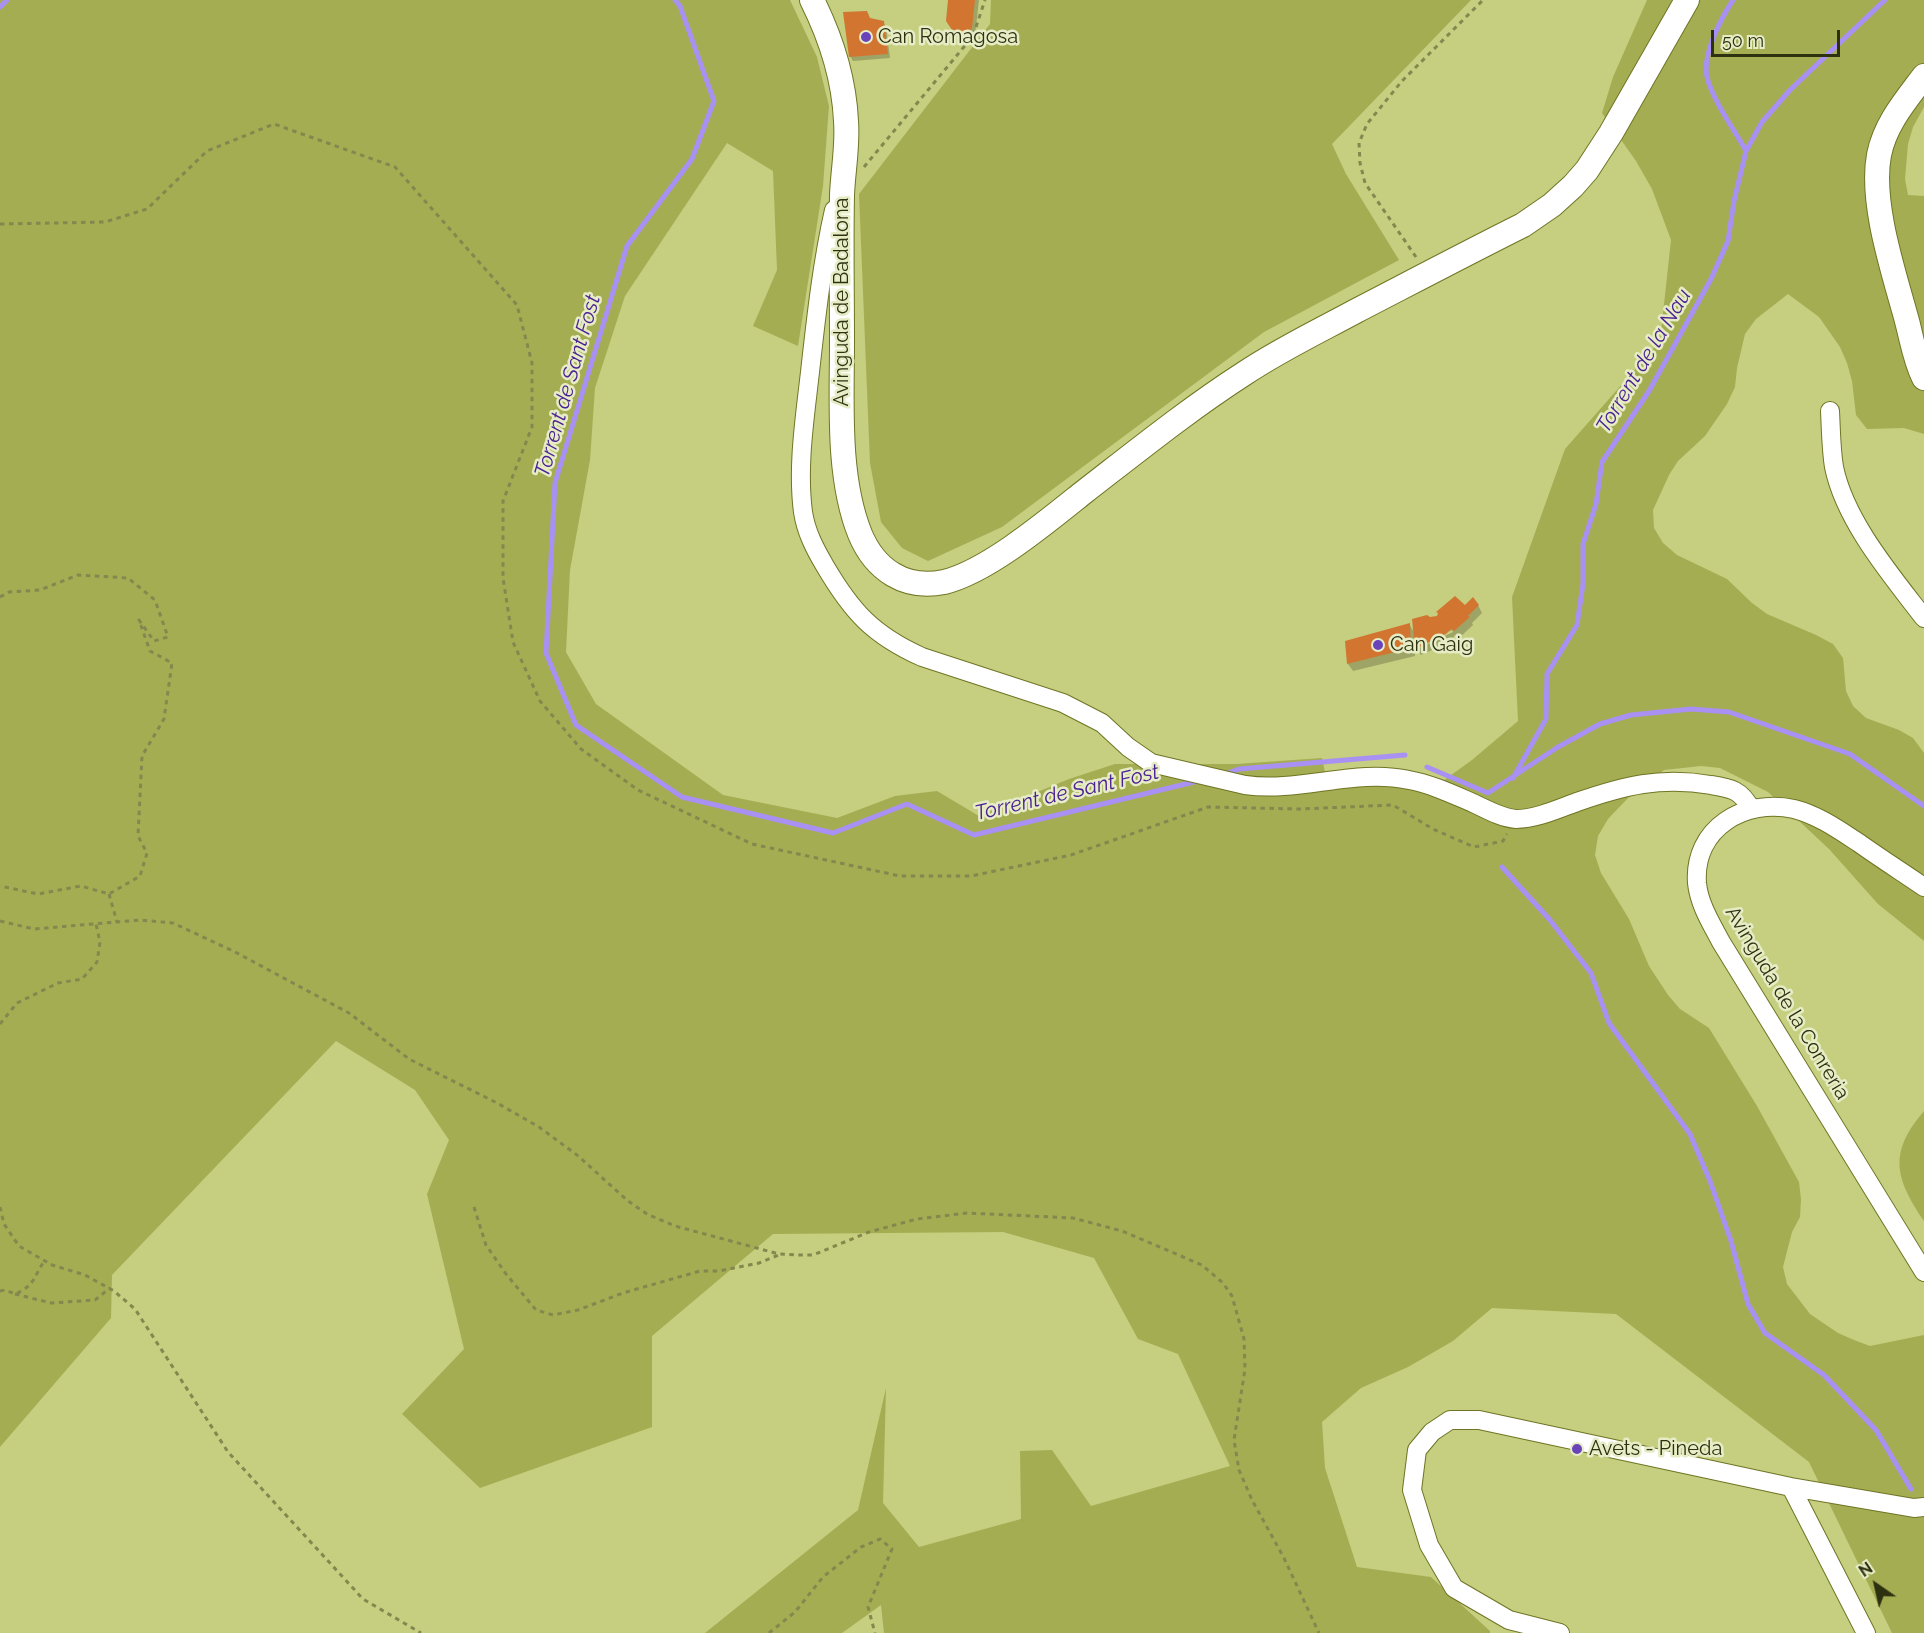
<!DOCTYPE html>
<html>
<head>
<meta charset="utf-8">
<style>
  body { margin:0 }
  #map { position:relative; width:1924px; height:1633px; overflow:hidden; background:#c6ce7f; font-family:Raleway,sans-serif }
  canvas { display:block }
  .north { position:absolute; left:1846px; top:1555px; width:60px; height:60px; -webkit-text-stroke:4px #e6ecc5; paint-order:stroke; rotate:326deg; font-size:16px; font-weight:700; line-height:24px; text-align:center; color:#2e3110 }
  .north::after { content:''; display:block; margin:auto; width:21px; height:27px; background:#2e3110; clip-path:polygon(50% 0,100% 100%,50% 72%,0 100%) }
  .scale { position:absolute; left:1711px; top:30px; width:129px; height:27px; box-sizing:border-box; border:3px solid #2e3110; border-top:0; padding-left:8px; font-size:18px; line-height:21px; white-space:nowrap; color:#2e3110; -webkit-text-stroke:4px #e6ecc5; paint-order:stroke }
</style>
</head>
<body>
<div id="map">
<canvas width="1924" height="1633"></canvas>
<div class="north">N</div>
<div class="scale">50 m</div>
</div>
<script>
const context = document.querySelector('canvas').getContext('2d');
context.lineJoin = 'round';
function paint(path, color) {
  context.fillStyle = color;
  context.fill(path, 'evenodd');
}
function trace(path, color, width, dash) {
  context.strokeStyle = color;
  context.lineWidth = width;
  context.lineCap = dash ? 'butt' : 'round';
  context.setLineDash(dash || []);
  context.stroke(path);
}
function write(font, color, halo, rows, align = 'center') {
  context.font = font + ' Raleway,sans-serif';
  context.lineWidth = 5;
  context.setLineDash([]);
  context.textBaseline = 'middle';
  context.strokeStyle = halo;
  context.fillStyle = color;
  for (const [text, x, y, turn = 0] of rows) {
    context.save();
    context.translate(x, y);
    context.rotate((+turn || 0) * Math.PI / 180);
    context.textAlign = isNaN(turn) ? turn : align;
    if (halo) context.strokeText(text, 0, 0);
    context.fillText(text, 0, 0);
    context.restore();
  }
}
paint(new Path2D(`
  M0,0H790L817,57L829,106L823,186L798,346L753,326L777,270L773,171L727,143L625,296L595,388L590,460L570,570L566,652L596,704L723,795L837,818L895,796L937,791L979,816L1069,779L1115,764H1237L1322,758L1326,777L1429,791L1472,760L1518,721L1512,597L1565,449L1660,341L1671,240L1652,189L1636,161L1602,113L1613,77L1647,0H1924V107L1913,127L1908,144L1905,179L1908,195L1924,196V434L1904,428L1867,429L1856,415L1852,381L1847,363L1840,347L1819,317L1788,294L1756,319L1745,334L1737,368L1735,387L1727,404L1705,436L1678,461L1669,475L1653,510L1654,528L1663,543L1677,555L1727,579L1752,603L1767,614L1816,635L1833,644L1843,658L1846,691L1853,706L1866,718L1899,730L1913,738L1924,753V941L1878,904L1829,849L1768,792L1720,768L1701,766L1664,770L1628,798L1608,819L1598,836L1595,855L1601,873L1629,919L1649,966L1668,995L1680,1009L1709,1028L1757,1106L1799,1182L1801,1199L1800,1217L1792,1232L1783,1267L1787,1284L1810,1314L1838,1333L1854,1340L1870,1346L1924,1335V1633H1892L1809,1462L1616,1314L1492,1308L1453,1341L1408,1367L1361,1388L1322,1422L1325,1468L1357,1567L1431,1577L1490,1631V1633H884L881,1605L842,1633H705L858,1510L886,1388L883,1503L919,1547L1021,1519L1020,1451L1052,1450L1091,1506L1230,1466L1178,1354L1138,1339L1094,1258L1003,1232L773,1234L652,1336V1427L480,1488L402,1414L464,1349L427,1194L449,1140L415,1090L336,1041L112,1275L111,1318L0,1447Z
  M991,0H1471L1332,144L1346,174L1399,260L1264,332L1002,527L928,561L902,548L881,522L870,463L859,194L990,24Z
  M1924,1111V1221C1895,1178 1888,1153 1924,1111Z`), '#a5ad52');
paint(new Path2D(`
  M950,0H979L975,36L968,45L958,38L948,21Z
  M870,20L883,22L886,27L890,58L853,61L850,56Z
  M1478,605L1482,613L1472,623L1473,625L1459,638L1455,635L1450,642L1421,655L1414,644L1415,656L1353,671L1348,664L1346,643L1409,624L1415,634L1430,619L1465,607ZM1452,630L1453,632L1417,649V646Z`), '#0003');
trace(new Path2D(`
  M675,0L680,6L714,101L692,159L627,246L555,483L546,653L576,725L682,797L833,833L907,804L974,835L1198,781
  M1733,0C1721,18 1702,55 1707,77C1713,101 1734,129 1746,151
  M0,7L7,0
  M1427,767L1488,793L1558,747L1600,724L1631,715L1691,709L1729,712L1850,754L1924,806
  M1225,774L1239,769L1405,755
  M1513,778L1546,719L1547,674L1577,625L1583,584V544L1596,504L1602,462L1649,391L1711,279L1728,241L1734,201L1746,151L1762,122L1790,90L1885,0
  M1502,867L1550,920L1591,973L1609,1023L1690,1134L1710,1181L1731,1241L1748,1304L1765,1333L1824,1375L1876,1430L1911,1489`), '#a991f3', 5);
paint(new Path2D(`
  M948,0H975L972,28L964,39L952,30L946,21Z
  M867,11L870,18L884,21L888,54L849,57L843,12Z
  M1455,596L1465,605L1473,597L1479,605L1468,616L1470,617L1454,631L1451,629L1446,634L1415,649L1412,619L1427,615L1430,617L1437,616L1438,613L1436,612Z
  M1410,623L1411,648L1347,664L1345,641Z`), '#d17530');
const minor = new Path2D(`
  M834,210C822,263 816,318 810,372C805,417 797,466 803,512C806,532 815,549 825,566C852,612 873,635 922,657L1063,703L1102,723L1128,747L1151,763L1245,785C1300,793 1355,768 1409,780C1431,784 1452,794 1473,803C1486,809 1501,818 1516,819C1536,819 1558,809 1577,802C1623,786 1661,776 1711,785C1731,788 1741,790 1751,809
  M1830,411C1831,429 1831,449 1834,467C1845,521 1891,575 1924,618
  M1924,887C1902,872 1880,858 1859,843C1839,830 1818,815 1794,809C1745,798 1693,828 1697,883C1699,904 1711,923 1721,942L1924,1272
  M1791,1487L1866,1633
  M1560,1633L1509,1620L1454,1588L1429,1545L1412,1490L1417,1450L1432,1432L1450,1420H1479L1791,1487L1914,1508L1924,1507`);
const tertiary = new Path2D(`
  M812,0C831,38 844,78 846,121C848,146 843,170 842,195C841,244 842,293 842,342C842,403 837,477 860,534C875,570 905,590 944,582C987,572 1049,520 1084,492C1137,451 1189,409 1245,373C1281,349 1319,331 1356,311C1412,282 1467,253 1523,225L1552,205L1573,186L1587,170L1611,133L1687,0
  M1924,76C1906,100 1885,124 1879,155C1870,203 1894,273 1907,321C1912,340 1915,360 1924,378`);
trace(minor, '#6f7524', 20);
trace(tertiary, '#6f7524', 26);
trace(new Path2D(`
  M864,167L973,36L985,0
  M0,224L105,222L147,209L207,151L274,124L395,167L517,305L532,363V427L503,501V578L513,642L540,701L581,749L638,790L752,844L900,876H971L1071,855L1208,807L1300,809L1393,805L1433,829L1474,847L1503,841L1507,834
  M1416,257L1365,183L1360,163L1359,143L1367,124L1402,81L1483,0
  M0,597L9,592L40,590L78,575L128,578L155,600L168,637L154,641L139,620L150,651L172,663L164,719L142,756L138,836L147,853L140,876L109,894L81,886L38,894L0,886
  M109,894L117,922
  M0,921L34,929L140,920L173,923L235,952L349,1013L409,1059L497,1103L539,1127L577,1155L628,1201L647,1214L675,1226L779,1254L797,1255H813L869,1232L917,1219L967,1213L1073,1218L1122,1231L1202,1265L1223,1283L1232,1296L1244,1339L1245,1369L1234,1440L1239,1470L1252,1500L1284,1558L1319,1633
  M0,1024L17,1003L58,983L82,979L97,962L100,942L96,924
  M0,1207L4,1224L19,1246L52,1265L85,1275L114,1291L135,1309L228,1452L363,1599L421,1633
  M474,1207L486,1245L506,1274L536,1310L553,1315L578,1310L623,1293L700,1271H719L759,1263L781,1254
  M0,1291L5,1290L15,1294C36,1285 33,1277 45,1260
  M15,1294L51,1303L95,1300L110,1288
  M769,1633L795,1612L823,1577L861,1547L880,1539L892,1549L868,1607L875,1633`), '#82884e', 3, [4.5, 4.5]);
trace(minor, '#fff', 18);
trace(tertiary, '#fff', 24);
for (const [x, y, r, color] of [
  [866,37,6,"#6a43bb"],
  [1378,645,6,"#6a43bb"],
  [1577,1449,6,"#6a43bb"]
]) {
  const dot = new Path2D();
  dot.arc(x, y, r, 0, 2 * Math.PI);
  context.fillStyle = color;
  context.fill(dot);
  trace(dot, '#e6ecc5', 2);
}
write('20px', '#2e3110', '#e6ecc5', [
  ["Can Romagosa",878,37],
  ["Can Gaig",1390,645],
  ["Avets - Pineda",1589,1449]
], 'left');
write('20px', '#2e3110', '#e6ecc5', [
  ["Avinguda de Badalona",842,302,-90],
  ["Avinguda de la Conreria",1787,1003,59]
]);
write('italic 21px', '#4b2191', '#e6ecc5', [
  ["Torrent de la Nau",1644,361,-59],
  ["Torrent de Sant Fost",568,386,-74],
  ["Torrent de Sant Fost",1067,793,-13]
]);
</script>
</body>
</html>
